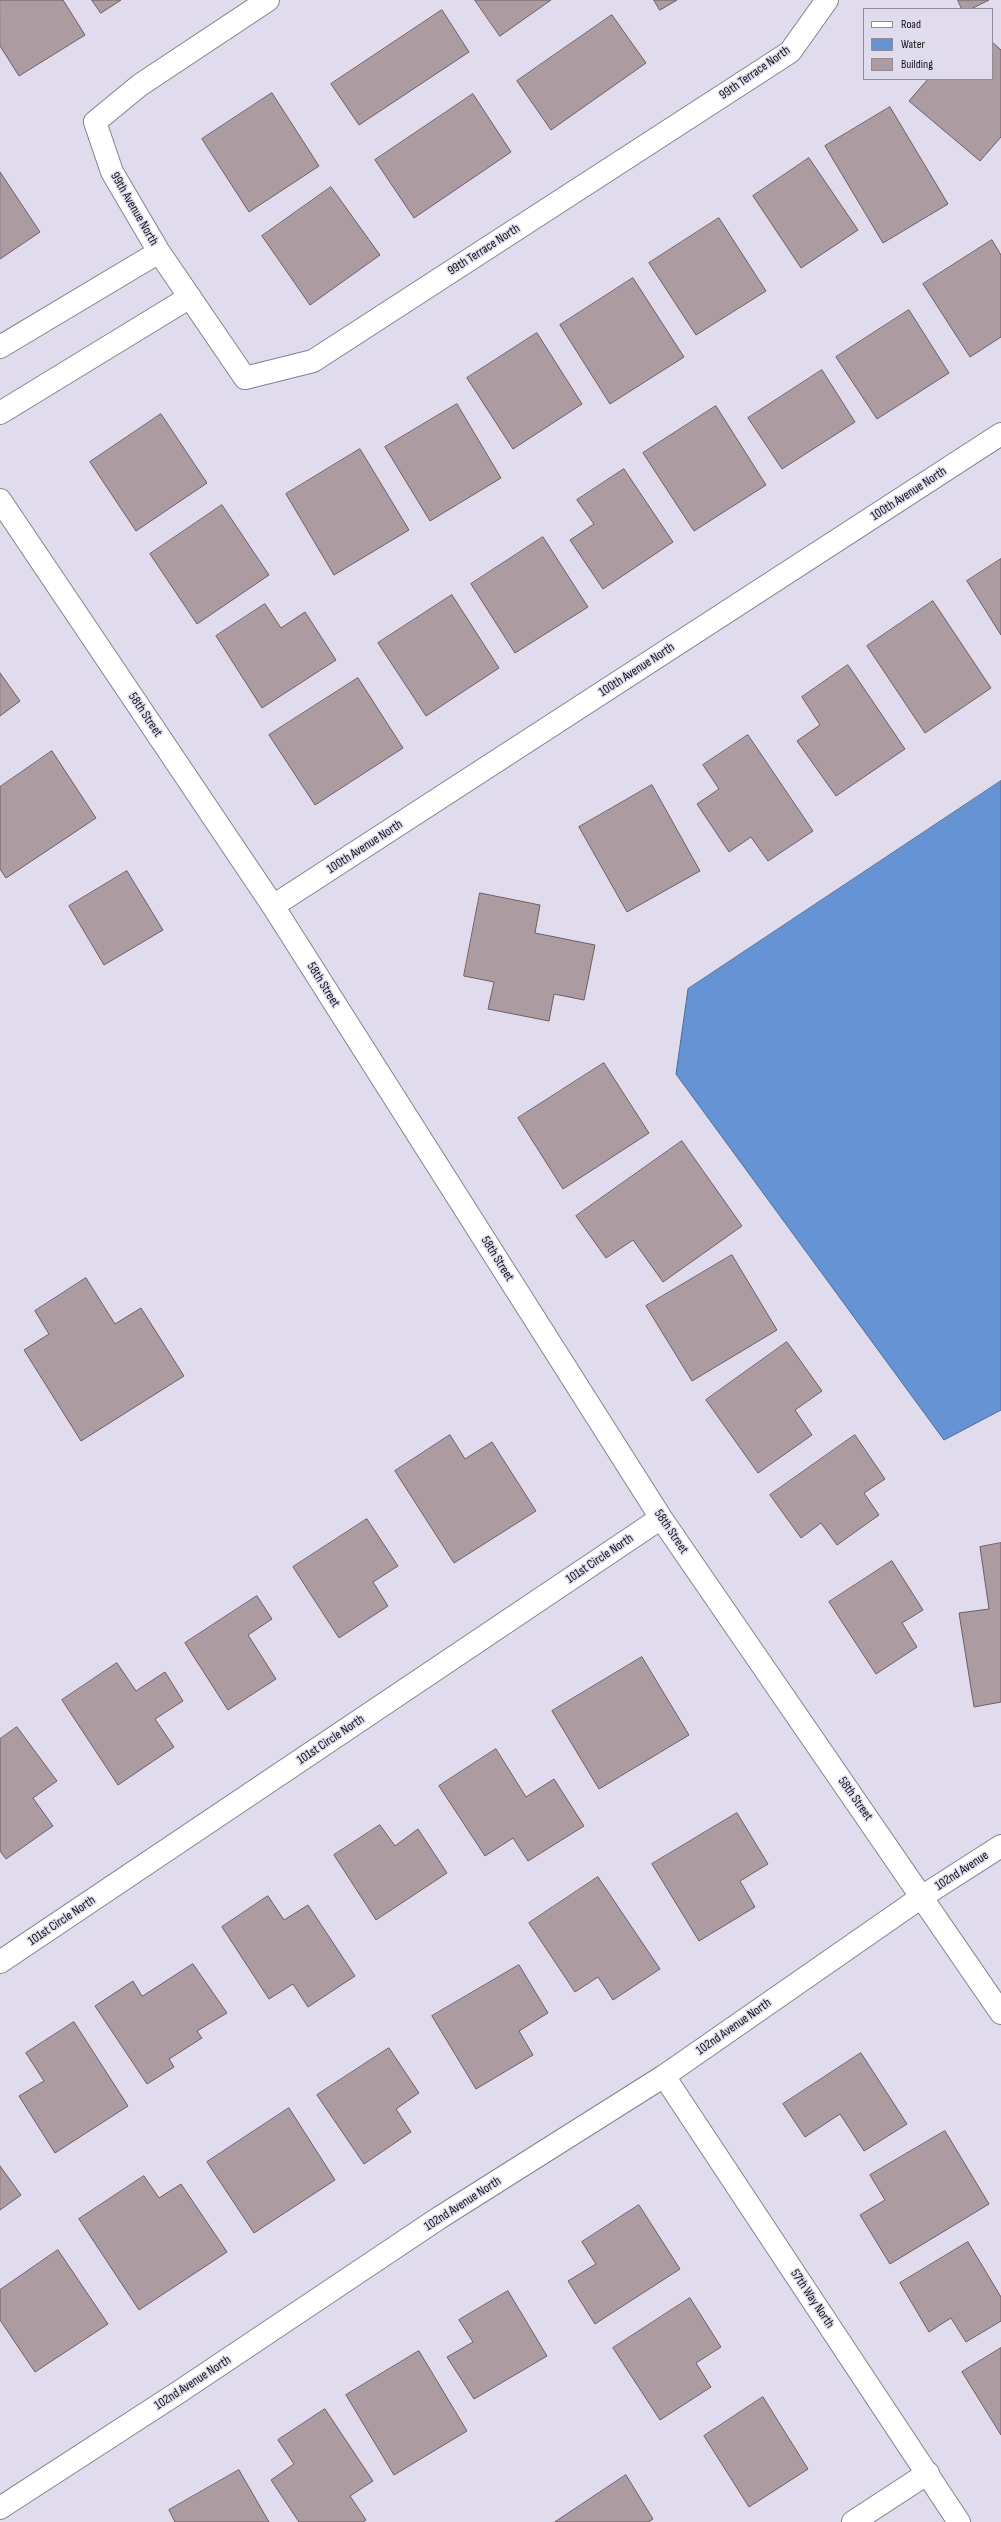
<!DOCTYPE html>
<html>
<head>
<meta charset="utf-8">
<style>
  body { margin:0 }
  #map { position:relative; width:1001px; height:2522px; overflow:hidden; background:#e1dced; font-family:"Sofia Sans Condensed",sans-serif }
  canvas { display:block }
  .legend { position:absolute; left:863px; top:8px; width:130px; height:72px; box-sizing:border-box; background:#e1dced; border:1px solid #8f8b97; margin:0; padding:5px 7px; list-style:none; font-size:12px; color:#131116 }
  .legend li { display:flex; align-items:center; gap:8px; height:20px }
  .legend b { width:20px; border:1px solid #8f8b97 }
</style>
</head>
<body>
<div id="map">
<canvas width="1001" height="2522"></canvas>
<ul class="legend">
<li><b style="height:5px;background:#fff"></b>Road</li>
<li><b style="height:11px;background:#6693d3"></b>Water</li>
<li><b style="height:11px;background:#ad9ba2"></b>Building</li>
</ul>
</div>
<script>
const context = document.querySelector('canvas').getContext('2d');
context.lineJoin = 'round';
function paint(path, color) {
  context.fillStyle = color;
  context.fill(path, 'evenodd');
}
function trace(path, color, width, dash) {
  context.strokeStyle = color;
  context.lineWidth = width;
  context.lineCap = dash ? 'butt' : 'round';
  context.setLineDash(dash || []);
  context.stroke(path);
}
function write(font, color, halo, rows, align = 'center') {
  context.font = font + ' "Sofia Sans Condensed",sans-serif';
  context.lineWidth = 3;
  context.setLineDash([]);
  context.textBaseline = 'middle';
  context.strokeStyle = halo;
  context.fillStyle = color;
  for (const [text, x, y, turn = 0] of rows) {
    context.save();
    context.translate(x, y);
    context.rotate((+turn || 0) * Math.PI / 180);
    context.textAlign = isNaN(turn) ? turn : align;
    if (halo) context.strokeText(text, 0, 0);
    context.fillText(text, 0, 0);
    context.restore();
  }
}
const water = new Path2D(`
  M1001,781V1410L944,1440L676,1074L688,989Z`);
paint(water, '#6693d3');
trace(water, '#4d6c9a', 1);
const building = new Path2D(`
  M0,0H63L85,35L19,76L0,46Z
  M92,0H121L101,13Z
  M475,0H551L500,36Z
  M654,0H677L660,10Z
  M958,0H989L971,9H962Z
  M442,10L469,52L359,125L331,84Z
  M612,15L646,63L551,130L517,81Z
  M992,42L1001,50V137L980,161L909,101L928,79H992Z
  M272,93L319,166L249,212L202,139Z
  M473,94L511,152L414,218L375,160Z
  M890,107L948,204L883,243L825,146Z
  M809,158L858,230L801,268L753,196Z
  M0,172L40,232L0,259Z
  M331,187L380,255L310,305L262,236Z
  M719,218L766,291L696,335L649,263Z
  M992,240L1001,255V337L970,357L923,284Z
  M633,278L684,357L610,404L560,325Z
  M909,310L949,373L877,419L836,357Z
  M537,333L582,404L513,449L467,378Z
  M822,370L855,422L782,469L748,418Z
  M457,404L501,478L430,521L385,447Z
  M716,406L766,485L694,531L643,453Z
  M161,414L207,483L136,531L90,462Z
  M360,449L409,530L334,575L286,494Z
  M624,469L673,542L603,589L570,540L594,524L577,500Z
  M222,505L269,575L197,624L150,554Z
  M543,537L588,607L515,653L471,584Z
  M1001,559V635L967,581Z
  M452,595L499,668L426,716L378,643Z
  M933,601L991,688L925,733L867,646Z
  M265,604L281,628L305,612L336,660L262,708L216,636Z
  M848,665L905,749L836,796L797,741L820,725L802,697Z
  M0,673L20,701L0,716Z
  M358,678L403,748L315,805L269,735Z
  M748,735L813,831L768,861L751,837L729,852L697,804L719,789L703,765Z
  M52,751L96,818L6,878L0,869V787Z
  M652,785L700,871L627,912L579,827Z
  M127,871L163,930L104,965L69,906Z
  M480,893L540,905L535,933L595,945L584,1000L554,994L549,1021L488,1009L494,982L464,976Z
  M604,1063L649,1133L563,1189L518,1118Z
  M682,1141L742,1226L663,1282L633,1240L606,1258L576,1216Z
  M732,1255L777,1330L692,1381L646,1306Z
  M86,1278L115,1324L141,1308L184,1376L81,1441L24,1350L49,1334L35,1311Z
  M787,1342L822,1391L795,1410L812,1435L758,1473L706,1400Z
  M450,1435L465,1459L492,1442L536,1511L454,1563L395,1471Z
  M855,1435L885,1479L864,1493L879,1515L837,1545L821,1523L801,1538L770,1495Z
  M367,1519L398,1566L373,1582L388,1606L339,1638L293,1567Z
  M1001,1543V1702L974,1707L959,1613L989,1609L980,1547Z
  M892,1561L923,1610L902,1623L917,1647L876,1674L829,1602Z
  M257,1596L272,1619L248,1635L276,1679L228,1710L185,1643Z
  M642,1657L689,1735L599,1789L552,1711Z
  M117,1663L136,1691L165,1672L183,1701L155,1719L174,1747L118,1785L62,1700Z
  M17,1727L57,1781L33,1798L53,1826L6,1859L0,1851V1739Z
  M496,1749L526,1797L554,1779L584,1826L528,1861L513,1838L485,1856L439,1786Z
  M737,1813L768,1864L740,1881L755,1907L699,1941L652,1864Z
  M380,1825L395,1846L418,1829L447,1873L376,1920L334,1855Z
  M598,1877L660,1969L613,2000L598,1977L575,1992L529,1923Z
  M268,1896L284,1920L308,1905L355,1976L308,2007L293,1984L269,1999L222,1927Z
  M193,1964L227,2013L197,2031L202,2038L169,2059L174,2067L147,2084L95,2006L133,1981L142,1996Z
  M519,1965L548,2013L519,2031L533,2055L476,2089L432,2016Z
  M74,2022L128,2106L55,2153L19,2096L44,2081L26,2053Z
  M389,2048L419,2093L396,2109L411,2132L364,2164L317,2095Z
  M861,2053L907,2124L864,2151L840,2114L805,2137L783,2104Z
  M289,2108L335,2180L254,2233L207,2162Z
  M945,2131L989,2204L890,2264L860,2215L885,2200L870,2175Z
  M0,2166L21,2195L0,2210Z
  M144,2176L159,2198L181,2184L227,2252L139,2310L79,2219Z
  M639,2205L680,2269L595,2324L568,2281L596,2264L582,2242Z
  M968,2242L1001,2297V2321L966,2342L951,2318L929,2332L900,2283Z
  M58,2250L108,2324L35,2372L0,2320V2290Z
  M508,2291L547,2356L474,2399L447,2357L473,2342L459,2320Z
  M690,2298L721,2347L696,2363L711,2387L660,2420L613,2348Z
  M1001,2348V2435L962,2372Z
  M419,2351L467,2431L394,2475L346,2395Z
  M763,2397L808,2469L749,2507L704,2436Z
  M325,2409L373,2481L350,2496L366,2520L363,2522H299L271,2480L294,2464L278,2440Z
  M239,2470L269,2522H175L169,2510Z
  M626,2475L653,2519L648,2522H555Z`);
paint(building, '#ad9ba2');
trace(building, '#6e5d63', 1);
const minor = new Path2D(`
  M268,0L140,85L95,122L112,172L159,252L245,378L313,361L790,52L827,0
  M0,347L159,252
  M0,413L190,297
  M0,500L273,906L661,1518L1001,2013
  M273,906L1001,434
  M0,1962L661,1518
  M664,2076L959,2522
  M0,2508L179,2392L439,2218L664,2076L923,1896L1001,1846
  M853,2522L928,2473`);
trace(minor, '#85808f', 24);
trace(minor, '#fff', 22);
write('13px', '#131116', '#e1dced', [
  ["99th Terrace North",755,73,-35],
  ["99th Avenue North",134,209,60],
  ["99th Terrace North",484,250,-33],
  ["100th Avenue North",909,494,-33],
  ["100th Avenue North",637,670,-33],
  ["58th Street",145,715,56],
  ["100th Avenue North",365,847,-33],
  ["58th Street",323,985,58],
  ["58th Street",497,1259,58],
  ["58th Street",671,1532,56],
  ["101st Circle North",600,1559,-34],
  ["101st Circle North",331,1740,-34],
  ["58th Street",855,1799,55],
  ["102nd Avenue",962,1871,-33],
  ["101st Circle North",62,1921,-34],
  ["102nd Avenue North",734,2027,-35],
  ["102nd Avenue North",463,2204,-33],
  ["57th Way North",812,2299,56],
  ["102nd Avenue North",193,2383,-33]
]);
</script>
</body>
</html>
